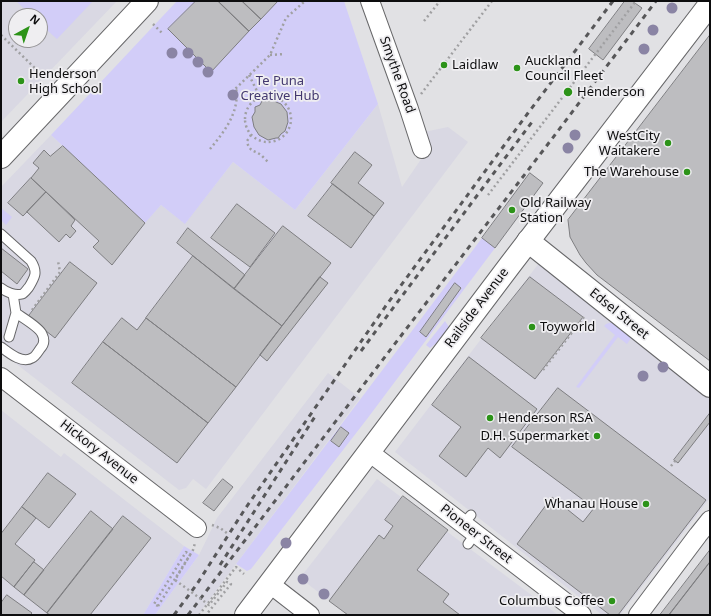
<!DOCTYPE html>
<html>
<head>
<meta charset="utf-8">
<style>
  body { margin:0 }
  #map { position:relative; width:711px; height:616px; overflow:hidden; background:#e1e1e4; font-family:"Noto Sans",sans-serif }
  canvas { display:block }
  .frame { position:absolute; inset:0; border:2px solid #0d0d0e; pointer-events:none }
  .north { position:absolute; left:8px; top:8px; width:40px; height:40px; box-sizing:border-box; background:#efeef1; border:1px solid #959496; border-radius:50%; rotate:40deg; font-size:11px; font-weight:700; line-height:16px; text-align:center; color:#0d0d0e }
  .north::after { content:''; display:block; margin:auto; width:14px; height:18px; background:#2c9318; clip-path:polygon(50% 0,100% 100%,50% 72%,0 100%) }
</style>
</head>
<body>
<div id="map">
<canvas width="711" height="616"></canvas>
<div class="frame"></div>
<div class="north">N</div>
</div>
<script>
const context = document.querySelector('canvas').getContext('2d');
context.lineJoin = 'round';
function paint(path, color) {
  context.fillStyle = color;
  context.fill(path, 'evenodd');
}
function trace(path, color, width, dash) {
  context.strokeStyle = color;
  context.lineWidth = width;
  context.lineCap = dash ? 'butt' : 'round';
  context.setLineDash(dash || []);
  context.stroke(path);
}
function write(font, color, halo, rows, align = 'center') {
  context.font = font + ' "Noto Sans",sans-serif';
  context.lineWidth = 3.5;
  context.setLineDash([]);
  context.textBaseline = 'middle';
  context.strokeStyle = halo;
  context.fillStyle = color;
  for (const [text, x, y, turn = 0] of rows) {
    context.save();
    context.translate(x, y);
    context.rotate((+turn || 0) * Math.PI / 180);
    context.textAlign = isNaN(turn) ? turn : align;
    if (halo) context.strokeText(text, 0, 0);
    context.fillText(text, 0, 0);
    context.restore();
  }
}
paint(new Path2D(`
  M1,1H117L1,122ZM16,16H40V40H16Z
  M378,104L402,187L426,152L424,132L448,127L468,142L206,489L193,479L186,488L179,490L1,352V187L51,135L144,223L161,205L185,223L233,162L295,210Z
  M539,263L710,399V498L620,615H602L395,452Z
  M328,373L360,398L198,615H155L199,555L217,518Z
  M1,410L61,457L64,453L184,546L143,615H1Z
  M377,479L558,615H348L300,578Z`), '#d9d8e3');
paint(new Path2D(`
  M16,1H93L57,39L40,24V16H32Z
  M177,1H344L378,104L295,210L233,162L185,224L161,205L145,223L51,135Z
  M1,208L12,217L6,225L1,220Z
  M482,238L495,248L367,419L251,569L247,571L236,564Z
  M445,321L449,327L438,342L430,348L426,345Z
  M609,323H612L630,336L631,338L627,344L618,337L579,388L576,387L615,335L604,326L606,324Z
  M184,546L199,555L155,615H143Z`), '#d2cdf8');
const building = new Path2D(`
  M196,1H218L249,31L211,72L168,29Z
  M218,1H242L261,19L249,31Z
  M242,1H278L261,19Z
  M625,1H632L642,8L603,60L589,49Z
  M710,35V361L597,275L586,263L580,255L570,237L568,220Z
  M272,99L276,102L281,104L287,112L288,122L285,131L281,134L278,138H276L268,140L259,135L254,127L252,117L255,112V107L260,105L262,101H268Z
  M63,146L145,223L112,265L93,247L99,241L31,178L39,168L33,163L44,150L50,156Z
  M355,152L372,165L358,183L384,203L374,216L331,183Z
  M530,173L543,183L495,248L482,238Z
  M31,178L46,192L23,216L8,203Z
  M333,184L374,216L351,248L308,216Z
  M46,192L75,220L71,226L76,231L70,238L66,234L59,242L27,212Z
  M237,204L275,233L250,267L211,238Z
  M283,226L331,263L282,326L234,289Z
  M188,228L245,275L234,289L177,243Z
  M1,248L28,269L17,284L1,271Z
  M193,256L282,326L236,387L146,318Z
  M70,262L97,283L55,338L28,317Z
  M320,277L328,283L267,361L260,355Z
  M530,277L583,317L535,379L481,338Z
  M455,283L461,288L426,337L420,332Z
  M122,318L137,330L146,318L236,387L208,423L103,342Z
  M103,342L208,423L177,463L72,383Z
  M469,357L537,409L500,458L488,448L466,477L439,456L461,427L432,405Z
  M558,388L706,500L618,615H610L517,544L552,497L583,522L594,508L512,447Z
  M710,413V422L678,463L674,460Z
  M341,427L349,433L339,447L331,441Z
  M48,473L76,494L49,528L22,507Z
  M223,479L233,487L214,511L203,503Z
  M403,496L448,530L417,570L449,594L443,602L460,615H348L329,601L379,535L384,539L393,526L385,520Z
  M22,507L36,518L15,544L35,560L14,587L1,576V534Z
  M91,511L113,529L47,613L24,595Z
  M123,516L151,538L90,615H50L47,613Z
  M710,550V562L669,615H660Z
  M34,562L44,570L24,595L14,587Z
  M710,562V615H669Z
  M7,595L32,613L30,615H1V603Z`);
paint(building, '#bdbdc0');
trace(building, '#7e7e81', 1);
const service = new Path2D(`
  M1,234L31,261C38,272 35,277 29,287C27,289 25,293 22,294C15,296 6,292 1,288
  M9,337L16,313L13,294
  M1,347C9,353 22,364 32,358C35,357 38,352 40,349C44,345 45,340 42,334C39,327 23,318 16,313
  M463,524L471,515
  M468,544L475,534`);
const minor = new Path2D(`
  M370,1L409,109L422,149
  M1,377L197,528
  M369,452L582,615
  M270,584L310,615
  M638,615L698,535L710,520`);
const tertiary = new Path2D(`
  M528,241L710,386`);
const secondary = new Path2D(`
  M1,157L147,1
  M246,615L510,265L710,4`);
trace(service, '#676769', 11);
trace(minor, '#676769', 20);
trace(tertiary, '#676769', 24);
trace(secondary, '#676769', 24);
trace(new Path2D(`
  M424,21L440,1
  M153,24L163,34
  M1,35L46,79
  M270,55L284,54
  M249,75L260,97
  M232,92L270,55L286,18L305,1
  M421,94L492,1
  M245 119a23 23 0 1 1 46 0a23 23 0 1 1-46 0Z
  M251,135L247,141C249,152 254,150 261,155C263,157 266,160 268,162
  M210,149C224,132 240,112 236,88
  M488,195L636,1
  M32,310L60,272L58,261
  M543,370L584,317
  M671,466L675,461
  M212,525L220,528L228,534
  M158,606L193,550L195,543
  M199,615L236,567L244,574`), '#a0a0a2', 2.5, [2, 3]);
trace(service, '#fff', 9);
trace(minor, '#fff', 18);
trace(tertiary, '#fff', 22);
trace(secondary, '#fff', 22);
trace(new Path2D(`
  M361,351L532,122
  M220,565L316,415
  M174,615L197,584L245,509L385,307L528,113L613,1
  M188,615L410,324L545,148L656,1`), '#575759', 3, [5, 5]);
trace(new Path2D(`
  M158,606L154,604L186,552L190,555L175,580L209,605L227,582L231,584L206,615`), '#a0a0a2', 2.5, [2, 3]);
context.fillStyle = '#8a84a4';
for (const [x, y] of [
  [672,8],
  [653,30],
  [644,49],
  [172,53],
  [188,53],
  [198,62],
  [208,72],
  [233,95],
  [575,135],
  [568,148],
  [663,367],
  [643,376],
  [286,543],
  [303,579],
  [324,594]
]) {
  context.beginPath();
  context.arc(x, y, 5.5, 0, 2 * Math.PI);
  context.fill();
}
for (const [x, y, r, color] of [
  [444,65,4,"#2c9318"],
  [517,68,4,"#2c9318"],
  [21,81,4,"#2c9318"],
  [568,92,5,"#2c9318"],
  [668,143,4,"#2c9318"],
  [687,172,4,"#2c9318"],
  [512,210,4,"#2c9318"],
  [532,327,4,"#2c9318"],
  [490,418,4,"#2c9318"],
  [597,436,4,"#2c9318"],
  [646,504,4,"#2c9318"],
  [612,601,4,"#2c9318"]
]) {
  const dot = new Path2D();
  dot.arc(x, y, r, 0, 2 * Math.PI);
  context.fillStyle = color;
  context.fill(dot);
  trace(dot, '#efeef1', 1.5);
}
write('13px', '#0d0d0e', '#efeef1', [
  ["Auckland",525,61],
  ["Council Fleet",525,76],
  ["Laidlaw",452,65],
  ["Henderson",29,74],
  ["High School",29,89],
  ["Henderson",577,92],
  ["WestCity",660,136,"right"],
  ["Waitakere",660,151,"right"],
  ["The Warehouse",679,172,"right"],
  ["Old Railway",520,203],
  ["Station",520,218],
  ["Toyworld",540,327],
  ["Henderson RSA",498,418],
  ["D.H. Supermarket",589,436,"right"],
  ["Whanau House",638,504,"right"],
  ["Columbus Coffee",604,601,"right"]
], 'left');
write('13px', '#0d0d0e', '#efeef1', [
  ["Smythe Road",397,75,70],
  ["Railside Avenue",477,308,-53],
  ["Edsel Street",619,314,39],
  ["Hickory Avenue",99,452,38],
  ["Pioneer Street",476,534,38]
]);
write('13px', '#43386f', '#efeef1', [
  ["Te Puna",280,81],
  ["Creative Hub",280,96]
]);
</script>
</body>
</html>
